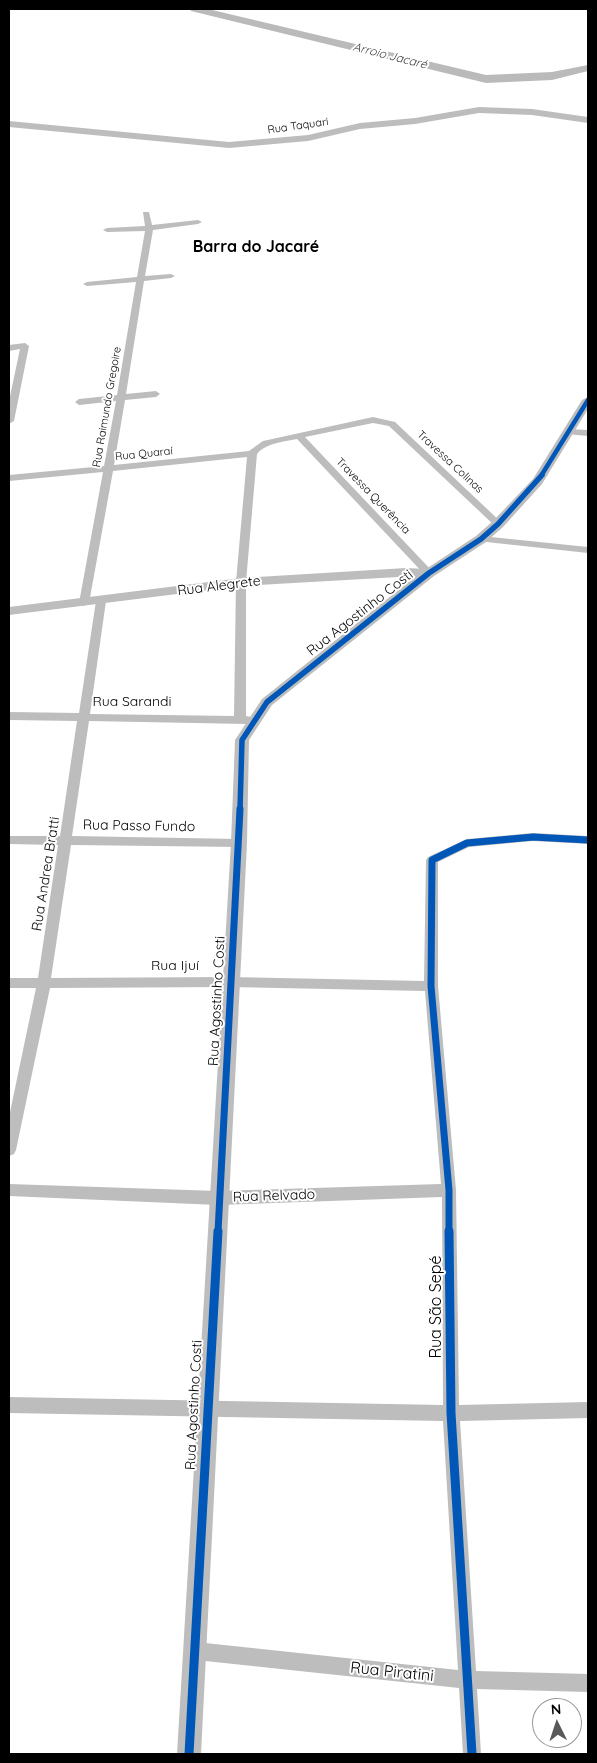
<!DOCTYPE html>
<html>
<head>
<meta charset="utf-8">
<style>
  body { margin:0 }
  #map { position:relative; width:597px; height:1763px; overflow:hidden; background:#fff; font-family:Quicksand,sans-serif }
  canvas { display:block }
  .frame { position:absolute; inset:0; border:10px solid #000; pointer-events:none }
  .north { position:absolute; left:532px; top:1698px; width:50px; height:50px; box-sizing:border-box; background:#fff; border:1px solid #999; border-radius:50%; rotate:356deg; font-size:14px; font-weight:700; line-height:20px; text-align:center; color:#000 }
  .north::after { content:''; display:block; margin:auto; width:18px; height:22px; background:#595959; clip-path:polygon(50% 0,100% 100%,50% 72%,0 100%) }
</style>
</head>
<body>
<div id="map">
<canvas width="597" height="1763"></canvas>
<div class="frame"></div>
<div class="north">N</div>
</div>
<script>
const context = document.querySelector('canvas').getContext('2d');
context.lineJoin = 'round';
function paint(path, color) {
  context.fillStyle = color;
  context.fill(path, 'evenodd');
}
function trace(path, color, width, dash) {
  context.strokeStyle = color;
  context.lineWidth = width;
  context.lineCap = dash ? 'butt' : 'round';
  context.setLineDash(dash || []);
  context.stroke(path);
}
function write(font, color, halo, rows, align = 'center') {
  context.font = font + ' Quicksand,sans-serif';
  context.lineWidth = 4;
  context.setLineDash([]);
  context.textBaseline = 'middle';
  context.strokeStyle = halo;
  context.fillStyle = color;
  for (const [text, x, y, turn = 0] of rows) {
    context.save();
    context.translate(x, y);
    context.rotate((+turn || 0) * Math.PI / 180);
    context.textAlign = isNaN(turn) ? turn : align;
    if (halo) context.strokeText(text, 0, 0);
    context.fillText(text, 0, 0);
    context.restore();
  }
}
paint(new Path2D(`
  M190,9H208L486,75L552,72L588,65V71L552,80L486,83L191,11Z`), '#bababa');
paint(new Path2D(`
  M143,212H149L152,225L198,220L202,222L198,224L153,230L145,276L171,274L175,276L171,278L144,281L126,394L156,391L160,394L156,397L125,400L114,465L249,451L263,441L373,417L395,422L503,524L498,527L495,526L389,426L373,423L305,437L434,573L429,576L425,575L297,439C283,442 266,443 257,454L246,582V716L251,717L253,720L247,724L89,721L72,836L239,839L245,843L239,847L71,845L51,978L230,977L424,981L426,860L428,857L467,839L533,833L588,836V844L533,841L469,847L438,862V986L456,1190L459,1405L588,1402V1418L460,1421L476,1671L588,1674V1692L477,1689L481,1754H463L459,1688L196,1660L190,1657L187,1651L190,1645L196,1642L458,1670L443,1421L9,1413V1397L443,1405L442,1197L218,1205L9,1196V1184L218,1191L441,1184L425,991L230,987L50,988L16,1150L14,1154L9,1156V1117L36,988H9V978H38L58,845L9,844V836H60L77,721L9,720V712L79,713L96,601L101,598L106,601L90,714L234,716L236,582L247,457L113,471L89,603L84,606L79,603L103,472L9,481V475L104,466L116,401L79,405L75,402L79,399L117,395L136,282L87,286L83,284L87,282L137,277L145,231L107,232L103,230L107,228L145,226Z
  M25,343L29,346L14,421L9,424V401L20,349L9,351V345Z
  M569,429L588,430V436L566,434L564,432Z
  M481,536L588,547V553L477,541L476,539Z`), '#bdbdbd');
paint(new Path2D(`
  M479,107L532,109L588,117V123L532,115L479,113L415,124L360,129L308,141L229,148L9,127V121L229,142L308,135L360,123L415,118Z
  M588,397V409L542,484L503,527L486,542L434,576L272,705L249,740L247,843L201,1754H177L231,843L235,740L262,699L416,576L241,586L9,615V607L241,578L406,568L426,569L476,536L493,521L533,479L582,400Z`), '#bdbdbd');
trace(new Path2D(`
  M541,476L588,400`), '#0057b8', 4.5);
trace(new Path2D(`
  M240,810L242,740L267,702L429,573L481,539L498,524L542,475`), '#0057b8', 5.5);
trace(new Path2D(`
  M218,1232L240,809
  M449,1232V1190L431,986L432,860L467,843L533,837L588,840`), '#0057b8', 7);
trace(new Path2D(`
  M449,1231L451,1413L472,1754
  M189,1754L218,1231`), '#0057b8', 9);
write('11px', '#000', '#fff', [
  ["Rua Taquari",298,126,-8],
  ["Rua Raimundo Gregoire",107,407,-80],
  ["Rua Quaraí",144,454,-6],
  ["Travessa Colinas",450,462,43],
  ["Travessa Querência",373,496,46]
]);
write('italic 12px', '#3e3e3e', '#fff', [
  ["Arroio Jacaré",390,56,14]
]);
write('14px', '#000', '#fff', [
  ["Rua Alegrete",219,586,-7],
  ["Rua Agostinho Costi",360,613,-38],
  ["Rua Sarandi",132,702],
  ["Rua Passo Fundo",139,826,1],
  ["Rua Andrea Bratti",46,874,-81],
  ["Rua Ijuí",175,966],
  ["Rua Agostinho Costi",217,1001,-87],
  ["Rua Relvado",274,1196,-2],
  ["Rua Agostinho Costi",194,1405,-87]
]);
write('bold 16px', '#000', '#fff', [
  ["Barra do Jacaré",256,247]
]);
write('16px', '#000', '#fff', [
  ["Rua São Sepé",436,1307,-90],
  ["Rua Piratini",392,1672,6]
]);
</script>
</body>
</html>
